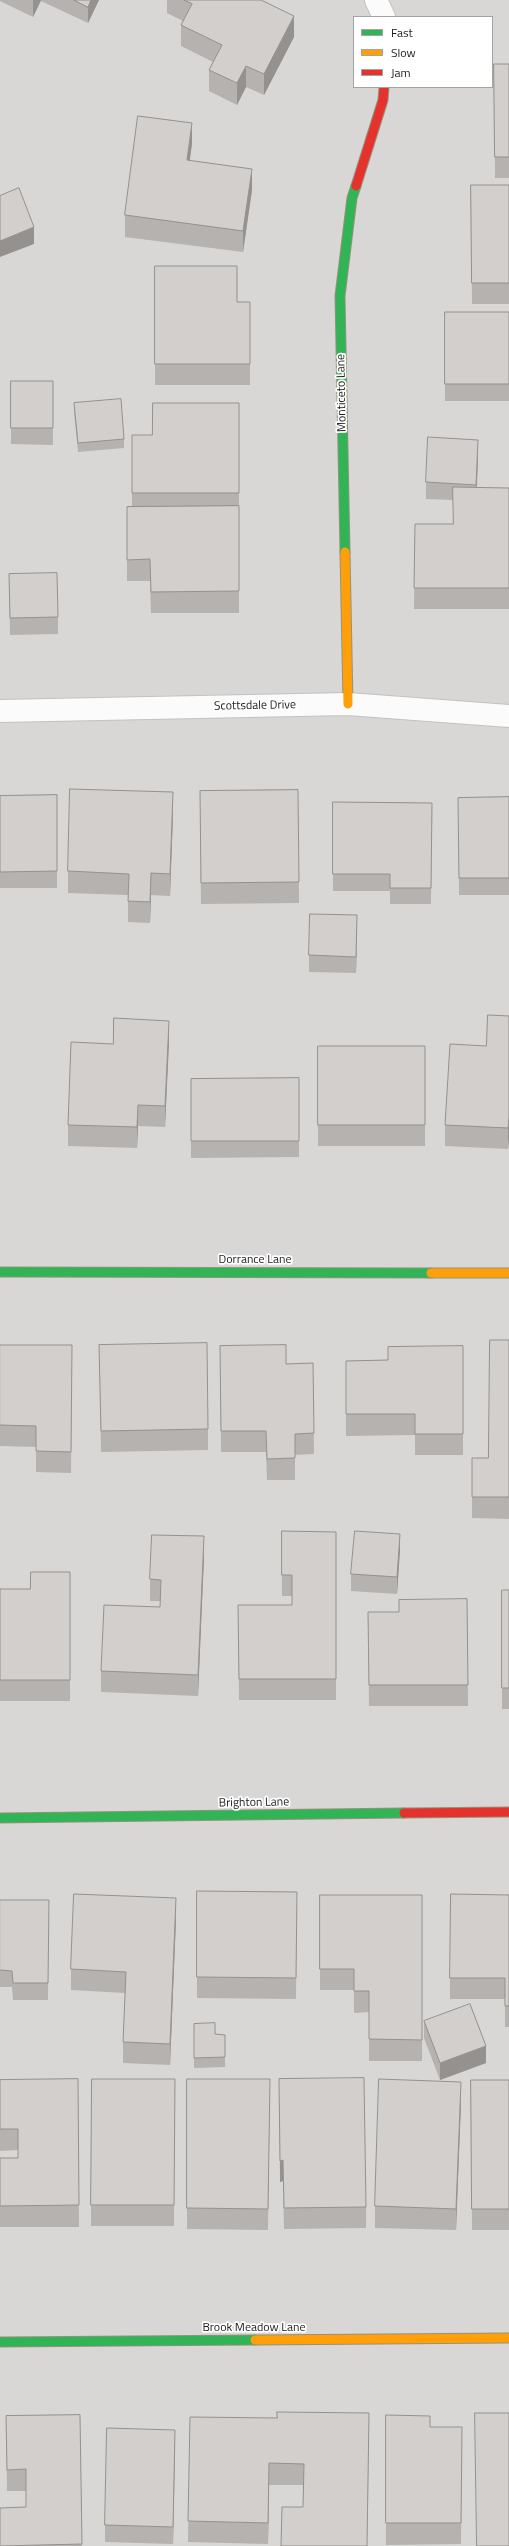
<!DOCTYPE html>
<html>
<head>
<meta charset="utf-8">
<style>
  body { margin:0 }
  #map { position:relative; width:509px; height:2546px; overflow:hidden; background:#eae7e4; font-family:"Titillium Web",sans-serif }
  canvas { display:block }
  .legend { position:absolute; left:353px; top:16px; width:140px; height:72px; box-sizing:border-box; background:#fff; border:1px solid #a4a4a4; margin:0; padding:5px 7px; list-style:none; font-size:12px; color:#1c1c1c }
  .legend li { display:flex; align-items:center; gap:8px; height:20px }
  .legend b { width:20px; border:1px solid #a4a4a4 }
</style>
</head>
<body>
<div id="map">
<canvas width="509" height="2546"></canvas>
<ul class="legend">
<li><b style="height:5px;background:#30b455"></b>Fast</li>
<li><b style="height:5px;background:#ff9f0a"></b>Slow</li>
<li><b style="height:5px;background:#e5322d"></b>Jam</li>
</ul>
</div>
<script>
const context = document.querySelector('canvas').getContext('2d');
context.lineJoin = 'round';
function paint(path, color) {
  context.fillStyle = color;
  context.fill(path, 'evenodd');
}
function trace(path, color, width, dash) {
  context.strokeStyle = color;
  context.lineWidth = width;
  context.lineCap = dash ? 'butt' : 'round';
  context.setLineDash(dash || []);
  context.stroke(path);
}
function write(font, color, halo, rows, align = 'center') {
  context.font = font + ' "Titillium Web",sans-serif';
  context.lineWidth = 3.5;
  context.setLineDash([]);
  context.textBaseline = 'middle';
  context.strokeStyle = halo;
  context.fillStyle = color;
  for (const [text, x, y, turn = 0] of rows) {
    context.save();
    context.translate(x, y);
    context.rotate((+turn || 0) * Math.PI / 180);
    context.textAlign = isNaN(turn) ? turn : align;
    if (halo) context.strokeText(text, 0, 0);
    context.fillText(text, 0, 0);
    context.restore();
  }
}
paint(new Path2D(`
  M0,0H509V2546H0ZM354,17H492V87H354Z`), '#d9d7d6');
const street = new Path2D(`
  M376,0L384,17
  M0,711L348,704L509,716`);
const fast = new Path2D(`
  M345,552L340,296L352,198L356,186
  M0,1272L431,1273
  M0,1818L404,1813
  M0,2342L255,2340`);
const slow = new Path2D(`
  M345,552L348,704
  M431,1273H509
  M255,2340L509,2338`);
const jam = new Path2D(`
  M356,186L383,100L384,87
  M404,1813L509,1812`);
trace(street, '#c3c2c0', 24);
trace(fast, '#95927c', 11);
trace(slow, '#95927c', 11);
trace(jam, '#95927c', 11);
trace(street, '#fcfbfb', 22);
trace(fast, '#30b455', 9);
trace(slow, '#ff9f0a', 9);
trace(jam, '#e5322d', 9);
paint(new Path2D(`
  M0,0H99L88,23L41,1L33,17L0,1Z
  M167,0H261L294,37L264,95L246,87L237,105L209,91V70L213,62L181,46V25L183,21L167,13Z
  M494,64H509V178H495Z
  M192,144L189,160L252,190L243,252L125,237V215Z
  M471,185H509V304H472Z
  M155,266L237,302H250V385H155Z
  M445,312H509V401H445Z
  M11,381H53V445L11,444Z
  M74,403L124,439V448L78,452L74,412Z
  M239,403V613H151L150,581H127V507H132V435H152Z
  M478,457L477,488H509V609H414L415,524H453V500L426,499V482Z
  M9,574L58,617V634L10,635Z
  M298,790L299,903L201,904L200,791Z
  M57,795V888H0V796Z
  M509,797V895H459L458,798Z
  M333,802L432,803L431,904H390V891H333Z
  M173,814L170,896L151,895L150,923L128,922V895L68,893V871Z
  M357,932L356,973L309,972V955Z
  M509,1016V1138L508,1149L445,1146V1125L486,1046Z
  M169,1042L165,1127L138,1126L137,1148L68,1146V1125L113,1044Z
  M318,1046H425V1146H318Z
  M299,1078V1157L191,1158V1079Z
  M509,1340V1519L472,1518V1458H488Z
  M0,1345L72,1367L71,1473L36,1472V1447L0,1446Z
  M99,1345L208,1429V1450L101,1452Z
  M220,1346L286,1364L313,1363L314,1454L295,1455V1480H267L266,1452H221Z
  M463,1346V1455H415V1435L346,1436V1361L388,1360Z
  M282,1531L336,1532V1700H239L238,1605H292V1596H282Z
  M400,1550L397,1594L351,1591V1574Z
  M204,1557L198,1696L101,1692V1671L160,1607V1601H150V1579Z
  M70,1572V1701H0V1589H30Z
  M502,1590H509V1709H502Z
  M467,1599L468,1706H369L368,1612H399Z
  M197,1891L297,1892L296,1999L197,1998Z
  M320,1895H422V2061H369V2012L354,2013V1990H320Z
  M509,1895V2027H505V1999H450V1978Z
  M0,1900H49L48,2000H13L12,1987H0Z
  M176,1919L170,2065L123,2063V2042L125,1993L71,1990V1969Z
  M424,2021L486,2063L440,2080L424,2038Z
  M194,2024L215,2034L225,2035V2067L194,2068Z
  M78,2079L79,2227H0V2158H18V2150L0,2151V2080Z
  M92,2079H175L174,2226H91Z
  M270,2079L268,2230L187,2229V2208Z
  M471,2080H509V2230H472Z
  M279,2100L366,2207V2228L284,2229L283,2181L280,2182Z
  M461,2103L456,2230L375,2228V2206Z
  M80,2415L82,2546H0V2508L26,2507V2491H7L6,2416Z
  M386,2415L430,2427H462L461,2544L386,2545Z
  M190,2417L369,2435L367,2546H281L282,2507H303V2485H269L268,2544L188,2542Z
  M175,2447L173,2544L105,2542V2525Z`), '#b5b2af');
paint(new Path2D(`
  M33,0H41L33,17Z
  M91,0H99L88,23V7Z
  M294,16V37L264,95V74Z
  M246,66V87L237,105V83Z
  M192,123V144L187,181V160Z
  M252,169V190L243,252V231Z
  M34,227V244L0,257V241Z
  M478,440V457L476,501V485Z
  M173,792V814L170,896V874Z
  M151,873V895L150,923V902Z
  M357,915V932L356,973V957Z
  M169,1021V1042L165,1127V1106Z
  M138,1105V1126L137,1148V1127Z
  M509,1117V1138L508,1149V1128Z
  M400,1534V1550L397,1594V1577Z
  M204,1536V1557L198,1696V1675Z
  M176,1898V1919L170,2065V2044Z
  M486,2046V2063L440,2080V2063Z
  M461,2082V2103L456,2230V2209Z
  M283,2160V2181L280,2182V2161Z
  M175,2430V2447L173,2544V2527Z
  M269,2463V2485L268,2544V2523Z`), '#94918f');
const building = new Path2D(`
  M74,0H91L88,7Z
  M184,0H261L294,16L264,74L246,66L237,83L209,70L222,45L181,25L192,4Z
  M494,64H509V157H495Z
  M138,116L192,123L187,160L252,169L243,231L125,215Z
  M471,185H509V283H472Z
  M19,188L34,227L0,241V196Z
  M155,266H237V302H250V364H155Z
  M445,312H509V384H445Z
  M11,381H53V428H11Z
  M121,399L124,439L78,443L74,403Z
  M153,403H239V493H132V435H152Z
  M428,437L478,440L476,485L426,482Z
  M453,487L509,488V588H414L415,524H453Z
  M239,506V591L151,592L150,559L127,560V507Z
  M57,573L58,617L10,618L9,574Z
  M70,789L173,792L170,874L151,873L150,902L128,901L129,874L68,871Z
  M298,790L299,882L201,883L200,791Z
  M57,795V871L0,872V796Z
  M509,797V878H459L458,798Z
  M333,802L432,803L431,888H390V874H333Z
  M310,914L357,915L356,957L309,955Z
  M488,1015L509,1016V1117L508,1128L445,1125L450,1044L486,1046Z
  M114,1018L169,1021L165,1106L138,1105L137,1127L68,1125L71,1042L113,1044Z
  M318,1046H425V1125H318Z
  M299,1078V1141H191V1079Z
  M490,1340H509V1497H472V1458H488Z
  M207,1343L208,1429L101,1431L99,1345Z
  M0,1345H72L71,1452L36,1451V1426L0,1425Z
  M286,1345V1364L313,1363L314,1433L295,1434V1458L267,1459L266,1431H221L220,1346Z
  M463,1346V1434H415V1414H346V1361L388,1360V1347Z
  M282,1531L336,1532V1679H239L238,1605H292V1575H282Z
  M355,1531L400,1534L397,1577L351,1574Z
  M152,1535L204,1536L198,1675L101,1671L104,1605L160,1607L161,1580L150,1579Z
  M31,1572H70V1680H0V1589H30Z
  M502,1590H509V1688H502Z
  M467,1599L468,1685H369L368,1612H399V1600Z
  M197,1891L297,1892L296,1978L197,1977Z
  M74,1894L176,1898L170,2044L123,2042L126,1972L71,1969Z
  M451,1894L509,1895V2006H505V1978H450Z
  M320,1895H422V2040L369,2039V1991H354V1969H320Z
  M0,1900H49L48,1983H13L12,1971L0,1970Z
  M470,2004L486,2046L440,2063L424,2021Z
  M215,2023V2034L225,2035V2057L194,2058V2024Z
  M364,2078L366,2207L284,2208L283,2160L280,2161L279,2079Z
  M78,2079L79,2205L0,2206V2158H18V2129H0V2080Z
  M92,2079H175L174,2205H91Z
  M187,2079H270L268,2209L187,2208Z
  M379,2079L461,2082L456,2209L375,2206Z
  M471,2080H509V2209H472Z
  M277,2412L369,2413L367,2546H281L282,2507H303L304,2464L269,2463L268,2523L188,2521L190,2417L277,2418Z
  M475,2413H509V2546H477Z
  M80,2415L82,2544L0,2546V2508L26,2507V2469L7,2470L6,2416Z
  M386,2415L430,2416V2427H462L461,2523H386Z
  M107,2428L175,2430L173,2527L105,2525Z`);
paint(building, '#d3cfcc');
trace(building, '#94918f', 1);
write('12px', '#1c1c1c', '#fff', [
  ["Monticeto Lane",342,393,-91],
  ["Scottsdale Drive",255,706,-1],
  ["Dorrance Lane",255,1260],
  ["Brighton Lane",254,1803,-1],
  ["Brook Meadow Lane",254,2328]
]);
</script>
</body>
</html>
